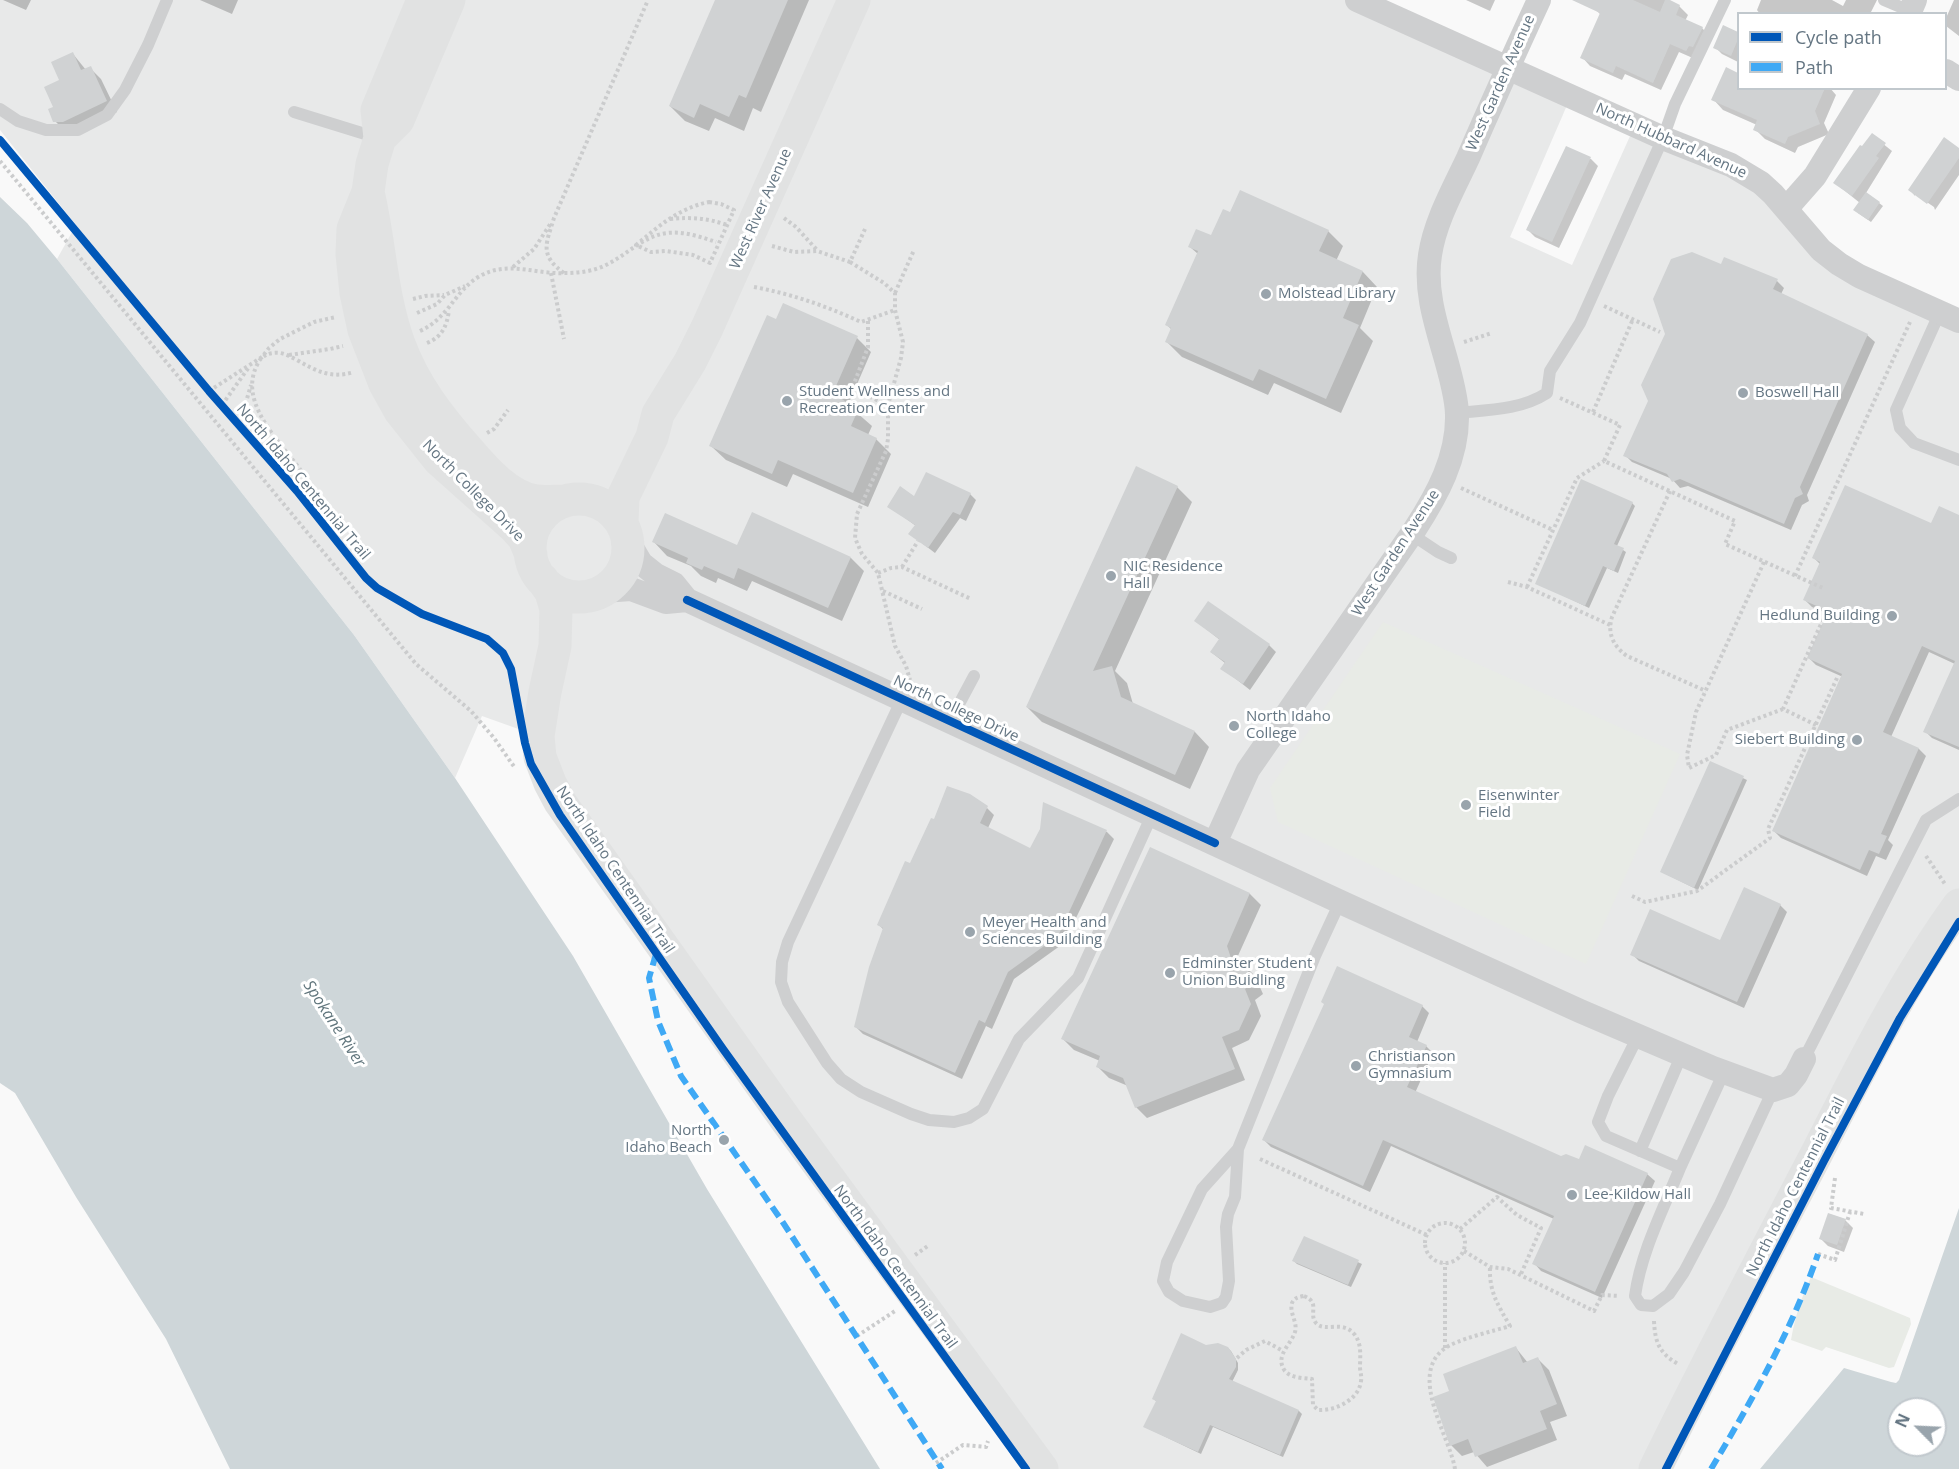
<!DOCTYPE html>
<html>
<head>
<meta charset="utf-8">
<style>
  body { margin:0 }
  #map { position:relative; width:1959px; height:1469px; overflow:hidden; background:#f9f9f9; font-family:"Open Sans",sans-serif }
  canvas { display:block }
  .legend { position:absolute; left:1737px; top:12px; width:210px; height:78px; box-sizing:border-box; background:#fff; border:2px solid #c1c8cd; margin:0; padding:8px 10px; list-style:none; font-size:18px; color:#657683 }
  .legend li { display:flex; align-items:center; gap:12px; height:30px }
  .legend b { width:30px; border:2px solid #c1c8cd }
  .north { position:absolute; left:1887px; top:1397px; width:60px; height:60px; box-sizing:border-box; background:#fff; border:2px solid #c1c8cd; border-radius:50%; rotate:294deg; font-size:16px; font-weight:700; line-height:24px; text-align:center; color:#657683 }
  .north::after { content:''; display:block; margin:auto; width:21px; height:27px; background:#99a4ac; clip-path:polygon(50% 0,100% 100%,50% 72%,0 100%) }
</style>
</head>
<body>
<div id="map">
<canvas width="1959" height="1469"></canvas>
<ul class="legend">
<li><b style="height:8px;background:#0057b8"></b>Cycle path</li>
<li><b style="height:8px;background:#3fa9f5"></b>Path</li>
</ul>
<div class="north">N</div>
</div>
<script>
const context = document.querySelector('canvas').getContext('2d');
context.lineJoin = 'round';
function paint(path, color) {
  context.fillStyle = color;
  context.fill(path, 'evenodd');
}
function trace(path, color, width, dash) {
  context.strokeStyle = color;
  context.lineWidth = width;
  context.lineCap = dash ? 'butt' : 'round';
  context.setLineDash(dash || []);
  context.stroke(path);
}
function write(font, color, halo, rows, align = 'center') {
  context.font = font + ' "Open Sans",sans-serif';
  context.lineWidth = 6;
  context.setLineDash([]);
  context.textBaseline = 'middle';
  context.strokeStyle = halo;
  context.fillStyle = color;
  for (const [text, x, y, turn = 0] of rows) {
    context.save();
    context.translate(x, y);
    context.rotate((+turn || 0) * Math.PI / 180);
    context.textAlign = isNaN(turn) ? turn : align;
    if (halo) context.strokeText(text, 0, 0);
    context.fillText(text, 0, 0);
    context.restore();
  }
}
paint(new Path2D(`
  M0,0H1357L1571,96L1510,237L1572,265L1635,125L1731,165L1821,250L1959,321V905L1655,1469H1042L560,802L538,736L482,716L455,778L354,635L57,259L76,225L0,130Z`), '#e8e9e9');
paint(new Path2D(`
  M1383,622L1680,754L1586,964L1278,822L1270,788Z
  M1811,1277L1910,1318L1911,1324L1894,1367L1889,1368L1826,1347L1822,1351L1791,1340C1795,1317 1801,1298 1811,1277Z`), '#e8ebe6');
paint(new Path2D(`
  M0,197L27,223L57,259L354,635L455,778L573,956L707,1189L880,1469H230L166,1339L76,1197L15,1093L0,1083Z
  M1959,1208V1469H1760L1844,1368L1891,1382L1896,1383L1899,1380ZM1899,1409H1935V1445H1899Z`), '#ced6d9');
paint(new Path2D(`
  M3,0H31L26,10Z
  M200,0H238L232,14Z
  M716,0H809L761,112L753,108L744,131L715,118L709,131L685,121L670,106Z
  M1466,0H1495L1490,11Z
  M1600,0H1666L1679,6L1688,15L1685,21L1702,28L1711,37L1695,59L1679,52L1661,90L1625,74L1622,80L1590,66L1582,57L1601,15L1596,10Z
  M1761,0H1832L1843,6L1846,0H1877L1870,14H1760L1757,10Z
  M1954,0H1959V36L1946,26V18Z
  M1724,27L1738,34V62L1722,54L1715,47Z
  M73,54L86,70L90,68L101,79L117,112L75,132H66L55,121V108L61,81Z
  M1726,69L1738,75V88H1830L1836,95L1824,123L1829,134L1798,147L1795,153L1765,139L1755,129L1757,125L1723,110L1713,99Z
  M1872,135L1892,151L1866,193L1883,206L1871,222L1858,213L1860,203L1835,183Z
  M1567,148L1591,159L1598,166L1559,248L1535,237L1527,229Z
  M1959,149V175L1935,210L1934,207L1915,194V196L1910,190Z
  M1231,214L1328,231L1343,246L1336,261L1363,272L1377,287L1360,328L1373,341L1341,413L1274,383L1268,395L1182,357L1167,342L1172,330L1167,325L1198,254L1190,247L1212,237Z
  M1722,266L1777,281L1784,288L1781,294L1867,335L1875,342L1807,495L1809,501L1802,505L1791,530L1688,486L1680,488L1672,479L1632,462L1625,455Z
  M777,321L857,338L871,352L848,405L872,426L868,435L876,439L891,454L868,507L793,474L787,487L726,460L711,446Z
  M1177,487L1192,502L1115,671L1127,683L1133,704L1195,732L1209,747L1190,789L1042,722L1027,707Z
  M970,494L976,500L966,521L960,518L935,553L910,534L916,526L889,506L915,498Z
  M1632,503L1635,506L1617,546L1626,552L1618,573L1607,568L1589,608L1537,583Z
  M1959,517V750L1932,738L1925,731L1955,664L1929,652L1891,737L1919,749L1926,756L1888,840L1893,845L1886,860L1876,856L1867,876L1781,838L1774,831L1843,677L1816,665L1809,658L1828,614L1812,607L1805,600L1821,565L1814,558Z
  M654,542L738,547L851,558L864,571L842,621L752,581L747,591L718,578L716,583L701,576L691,566L667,556Z
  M1208,603L1269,645L1276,652L1250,690L1222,668L1225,663L1211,652L1220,640L1196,621Z
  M1711,763L1747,780L1698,890L1662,872Z
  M1044,804L1107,832L1114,839L1064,943L1014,979L992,1029L986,1026L962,1079L863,1034L856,1027L884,930L879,925L910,865L987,808L994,815L988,828L1031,850L1042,829Z
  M1151,849L1250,894L1261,905L1237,958L1240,965H1244L1255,976L1263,994L1255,1000L1261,1016L1249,1040L1232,1048L1245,1080L1147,1118L1136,1107L1128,1086L1109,1078L1098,1067L1100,1061L1074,1050L1063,1039Z
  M1780,905L1787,912L1744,1008L1639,961L1632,954L1721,942Z
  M1422,1006L1429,1013L1417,1042L1426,1046L1433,1053L1415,1093L1561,1158L1580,1160L1586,1147L1647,1174L1655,1181L1602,1298L1541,1271L1534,1263L1554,1219L1391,1146L1370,1192L1271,1147L1264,1140Z
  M1829,1215L1845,1220L1853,1228L1844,1252L1828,1246L1821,1239Z
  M1305,1238L1362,1264L1351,1287L1297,1264L1294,1261Z
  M1205,1346L1228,1348L1231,1351L1238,1363V1370L1232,1382L1299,1411L1302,1414L1283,1457L1213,1427L1201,1454L1145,1427L1157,1402L1154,1399Z
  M1516,1348L1528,1363L1538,1359L1549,1370L1567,1416L1550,1422L1557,1440L1487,1467L1474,1452L1462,1456L1451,1445V1392Z`), '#0003');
paint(new Path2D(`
  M715,0H788L746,98L739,95L729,117L700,104L694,118L669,106Z
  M1572,0H1633L1660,12L1665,0H1670L1680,5L1676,15L1703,27L1693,47L1689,46L1686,51L1670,44L1653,83L1616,66L1613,73L1580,58L1600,13Z
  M1723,25L1738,32V39L1731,56L1713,48Z
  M73,52L81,70L91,66L107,101L63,122H53L48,109L53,107L44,87L59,80L51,62Z
  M1726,67L1738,73V88H1825L1815,111L1820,124L1788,137L1785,144L1753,130L1757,120L1711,100Z
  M1872,133L1886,143L1876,156L1879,158L1852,196L1833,183L1860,145L1862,146Z
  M1944,137L1959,148V158L1927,204L1908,190Z
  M1566,146L1591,157L1552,242L1526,230Z
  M1240,190L1329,230L1319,251L1363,271L1343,318L1359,325L1326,399L1259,369L1253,381L1165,342L1171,328L1165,325L1198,251L1188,247L1196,229L1211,235L1223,209L1230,212Z
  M1866,192L1880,202L1868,220L1853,210Z
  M1692,252L1721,264L1724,257L1778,279L1773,289L1868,334L1800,487L1803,494L1795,498L1784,524L1680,479L1672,482L1667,474L1623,456L1648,401L1641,385L1665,334L1653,299L1671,259Z
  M783,303L858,336L833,393L858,410L851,426L877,438L853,493L778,460L772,474L709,446L767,315L776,319Z
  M1136,466L1178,486L1093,671L1112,666L1121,697L1195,731L1175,775L1026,707Z
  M926,472L971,493L960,515L953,512L928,548L908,534L915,525L887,507L900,486L914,496Z
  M1581,479L1633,502L1614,544L1624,548L1614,571L1603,566L1585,606L1535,584Z
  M1845,485L1931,523L1939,506L1959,515V747L1923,732L1955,661L1922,646L1883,732L1919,748L1881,834L1887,836L1879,854L1869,850L1860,870L1772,831L1842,674L1807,658L1828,611L1803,600L1820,562L1812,558Z
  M752,512L851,557L828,608L738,568L734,579L704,566L702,570L686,563L688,558L652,542L665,513L737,545Z
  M1208,601L1270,644L1243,684L1220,669L1225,662L1210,652L1219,639L1194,621Z
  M1710,761L1744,776L1694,888L1660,872Z
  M947,786L970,794L988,806L980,823L1030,848L1040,829L1043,802L1107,830L1058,936L1008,972L985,1023L979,1020L955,1073L854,1027L869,967L883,928L877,925L905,861L910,863L931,818L934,819Z
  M1150,847L1250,893L1227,946L1233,964H1245L1253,983L1245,989L1251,1004L1239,1030L1222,1037L1235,1069L1135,1108L1123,1078L1096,1067L1100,1056L1061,1039Z
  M1744,887L1781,904L1737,1002L1630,955L1650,909L1720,940Z
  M1337,966L1423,1005L1409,1037L1427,1045L1407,1087L1561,1156L1566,1154L1579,1159L1585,1145L1648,1173L1595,1292L1532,1264L1554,1216L1383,1140L1363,1186L1262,1140L1324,1004L1321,1002Z
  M1828,1213L1846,1219L1837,1245L1819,1239Z
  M1304,1236L1359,1260L1348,1285L1292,1261Z
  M1181,1333L1206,1345L1218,1343L1228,1347L1236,1359V1367L1229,1379L1299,1410L1280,1455L1210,1425L1198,1452L1143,1427L1156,1401L1152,1399Z
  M1516,1346L1523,1363L1538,1357L1557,1404L1540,1411L1547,1429L1475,1457L1468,1439L1450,1446L1433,1397L1449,1391L1443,1374Z`), '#d0d2d3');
trace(new Path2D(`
  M0,161L416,664L471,711L494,738L515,768
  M709,202L721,204L734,210L710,263L693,255L666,251L651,252L636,245C659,226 679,208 709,202Z
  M784,218L796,227L817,250
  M670,219C691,217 707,218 727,225
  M772,246L794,252L817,251L850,262L865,229
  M850,262L884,283L895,293V310L903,342L901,358L888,405V439L886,451L857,514L855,538L862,554L878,573L895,646L906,666L910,680
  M513,267L534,249L551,223
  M551,273L564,339
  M564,273C539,255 546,244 554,218L648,0
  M754,287C792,294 826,306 861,322L895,310
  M895,293L914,250
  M413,299L425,296L444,295
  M1604,306L1660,332
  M417,313L437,304L445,295L465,286
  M868,321V347L852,389L888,405
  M420,331C450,317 454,291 480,276C508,260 537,275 566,273C580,273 594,271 606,265C627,255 643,236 667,233C684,231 701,237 716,242
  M1464,342L1492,333
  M427,343C442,337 447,326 449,310
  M289,355L330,349L343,346
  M209,391L262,357L269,348L280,339L314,322L336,317
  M1560,398L1620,425L1604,461L1735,521L1725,544L1823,588
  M222,405L249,367
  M1593,412L1633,319
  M234,418L246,402L251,385
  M487,433L494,429L508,410
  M1461,488L1553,530
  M297,491L303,486L304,475C284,445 237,405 257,365C261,355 270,352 280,353C286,354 291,357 297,360C316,371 331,379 354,372
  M1670,491L1612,617C1607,633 1613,646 1627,656L1706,691
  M1764,562L1696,712L1687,755L1689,768L1716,755L1727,730L1783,709
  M902,567L918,541
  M878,573L891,568L902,567L971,599
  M1795,576L1910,322
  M1508,582L1527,587L1610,625
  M1527,587L1577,478L1604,461
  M883,591L922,609
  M1816,725L1783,709L1825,615
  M1926,856L1945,884
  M1632,896L1645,902L1697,891L1770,838L1768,829L1837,678
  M1260,1159L1427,1235
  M1835,1178L1831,1208L1864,1214
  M1425 1243a20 20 0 1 1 40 0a20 20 0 1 1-40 0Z
  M1460,1229L1497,1197L1517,1215L1541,1228L1521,1274
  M1464,1251L1490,1267L1508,1269L1594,1311L1602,1295L1619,1296
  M1818,1254L1835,1260L1850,1212
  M915,1255L929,1245
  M1304,1296C1321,1303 1308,1313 1316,1323C1325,1333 1343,1319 1355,1335C1362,1345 1360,1356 1360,1367C1360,1372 1362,1376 1361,1381C1359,1400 1335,1411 1318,1410L1313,1405L1312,1379C1303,1378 1291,1378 1285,1371C1274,1356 1291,1345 1295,1332C1298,1322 1289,1313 1292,1303C1294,1298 1298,1297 1304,1296Z
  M1654,1321C1655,1342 1659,1353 1678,1364
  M857,1336L895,1311
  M1445,1348V1263
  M1237,1358L1246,1350L1265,1341L1283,1351
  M936,1463L963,1445L986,1447L988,1441
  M1455,1469C1450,1437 1408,1376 1444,1349C1457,1339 1494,1331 1510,1326C1498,1305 1489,1292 1490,1267`), '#cbcccd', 4, [3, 3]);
trace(new Path2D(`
  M1884,0L1910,11
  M0,109L18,121L46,130H78L107,115L125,90L148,45L167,0
  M294,112L378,138
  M1940,312L1896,410L1900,428L1914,443L1959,460
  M1457,413C1488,410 1521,410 1547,393L1550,371L1580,323L1663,138L1675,104L1725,0
  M1411,534L1438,552L1451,558
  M902,699L788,942L782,962L781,982L788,1002L827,1063L841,1079L861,1092L911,1114L929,1120L954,1122L969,1118L983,1109L1019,1039L1078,978L1152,815
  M950,721L974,676
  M1638,1036L1608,1096L1598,1122L1606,1136L1680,1168C1663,1210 1641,1252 1635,1296L1641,1305L1653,1306L1669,1294L1684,1272L1720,1204L1773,1090
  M1804,1059L1926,820L1959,799
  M1238,1149L1202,1189L1167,1262L1163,1281L1169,1292L1183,1301L1210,1307L1222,1303L1226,1297L1229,1281L1226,1227L1228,1214L1235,1197L1238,1149L1315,956L1340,902
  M1640,1151L1682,1054
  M1680,1168L1724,1072`), '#cecfd0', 12);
trace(new Path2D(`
  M1357,0L1663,138L1731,165L1761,183L1773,194L1821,250L1839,264L1859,276L1959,321
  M1909,14L1915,0
  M1946,71L1959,79
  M1786,209L1815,176L1869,88
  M627,534L631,546L641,563L656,575L674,584L687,600L1347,905L1580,1011L1713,1068L1773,1090L1788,1085L1796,1075L1804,1059
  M603,591L631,589L666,602L687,600
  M1215,843L1248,770L1415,529C1437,495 1458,457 1457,415C1457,397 1448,366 1443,349C1434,318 1425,287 1430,255C1435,221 1454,188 1468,158C1491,105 1515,52 1539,0`), '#cecfd0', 24);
trace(new Path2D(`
  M423,0L377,110L380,138L372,164L368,192L353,229L352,254L356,293L364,330L385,384L400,411L439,460L514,527L524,538L531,555
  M380,138L398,120L449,0
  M368,192C380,242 381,295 399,344C414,385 439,417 468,450C485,470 509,497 536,501C545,502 555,501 564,501
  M530 548a49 49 0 1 1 98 0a49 49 0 1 1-98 0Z
  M622,522L623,497L652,437L658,414L690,362L707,328L854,0
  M542,579L551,592L556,609L555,646L545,692L538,736L540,757L550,783L560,802L786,1120L1042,1469
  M1655,1469C1707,1363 1762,1258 1817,1153C1860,1069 1903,982 1959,905`), '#e1e2e2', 33);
trace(new Path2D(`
  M656,954L649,978L658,1021L681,1076L782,1221L942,1469
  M1711,1469C1752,1400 1792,1330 1818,1254`), '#3fa9f5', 6, [12, 6]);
trace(new Path2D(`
  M0,140L209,391L297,491L366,578L377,588L422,614L487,639L503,653L511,669L525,743L531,764L560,815L723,1049L1026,1469
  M687,600L1215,843
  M1666,1469L1824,1161L1900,1018L1959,922`), '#0057b8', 8);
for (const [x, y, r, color] of [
  [1266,294,6,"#99a4ac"],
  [1743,393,6,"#99a4ac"],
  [787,401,6,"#99a4ac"],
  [1111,576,6,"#99a4ac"],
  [1892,616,6,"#99a4ac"],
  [1234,726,6,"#99a4ac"],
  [1857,740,6,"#99a4ac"],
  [1466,805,6,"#99a4ac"],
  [970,932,6,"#99a4ac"],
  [1170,973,6,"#99a4ac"],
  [1356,1066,6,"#99a4ac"],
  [724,1140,6,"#99a4ac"],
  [1572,1195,6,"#99a4ac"]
]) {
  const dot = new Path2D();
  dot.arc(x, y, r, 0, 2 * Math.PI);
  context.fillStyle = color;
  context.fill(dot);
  trace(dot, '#fff', 2);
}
write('15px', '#657683', '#fff', [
  ["West Garden Avenue",1501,83,-66],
  ["North Hubbard Avenue",1671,141,24],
  ["West River Avenue",761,209,-66],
  ["North Idaho Centennial Trail",303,482,50],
  ["North College Drive",473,491,45],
  ["West Garden Avenue",1396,553,-57],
  ["North College Drive",956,709,25],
  ["North Idaho Centennial Trail",615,870,56],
  ["North Idaho Centennial Trail",1796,1187,-63],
  ["North Idaho Centennial Trail",895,1267,54]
]);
write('15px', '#657683', '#fff', [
  ["Molstead Library",1278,294],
  ["Student Wellness and",799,392],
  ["Recreation Center",799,409],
  ["Boswell Hall",1755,393],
  ["NIC Residence",1123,567],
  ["Hall",1123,584],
  ["Hedlund Building",1880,616,"right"],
  ["North Idaho",1246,717],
  ["College",1246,734],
  ["Siebert Building",1845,740,"right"],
  ["Eisenwinter",1478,796],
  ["Field",1478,813],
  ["Meyer Health and",982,923],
  ["Sciences Building",982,940],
  ["Edminster Student",1182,964],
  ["Union Buidling",1182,981],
  ["Christianson",1368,1057],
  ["Gymnasium",1368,1074],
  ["North",712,1131,"right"],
  ["Idaho Beach",712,1148,"right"],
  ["Lee-Kildow Hall",1584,1195]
], 'left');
write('italic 16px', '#60757c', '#fff', [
  ["Spokane River",334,1024,57]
]);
</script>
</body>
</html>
